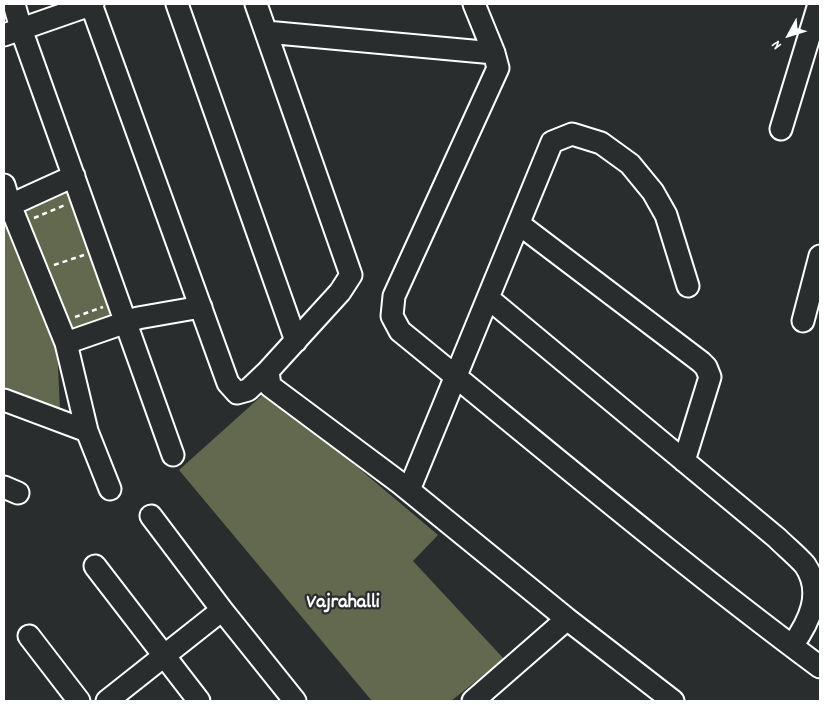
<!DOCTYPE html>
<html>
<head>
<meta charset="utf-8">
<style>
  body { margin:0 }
  #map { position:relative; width:824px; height:705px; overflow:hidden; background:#2a2d2e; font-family:Dekko,sans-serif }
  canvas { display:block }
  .frame { position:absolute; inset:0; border:5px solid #fff; pointer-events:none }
  .north { position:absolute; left:764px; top:10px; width:50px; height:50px; -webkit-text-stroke:4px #2a2d2e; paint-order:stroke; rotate:231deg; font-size:14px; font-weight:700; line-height:20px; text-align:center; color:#fff }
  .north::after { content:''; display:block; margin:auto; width:18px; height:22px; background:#fff; clip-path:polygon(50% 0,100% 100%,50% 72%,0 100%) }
</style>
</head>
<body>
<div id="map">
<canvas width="824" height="705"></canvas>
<div class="frame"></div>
<div class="north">N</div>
</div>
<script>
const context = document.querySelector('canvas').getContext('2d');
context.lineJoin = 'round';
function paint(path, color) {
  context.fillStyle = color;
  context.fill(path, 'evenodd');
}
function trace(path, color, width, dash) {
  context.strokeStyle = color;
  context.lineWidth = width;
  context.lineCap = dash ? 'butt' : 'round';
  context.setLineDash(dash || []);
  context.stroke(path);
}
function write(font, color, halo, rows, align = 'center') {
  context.font = font + ' Dekko,sans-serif';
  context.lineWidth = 4.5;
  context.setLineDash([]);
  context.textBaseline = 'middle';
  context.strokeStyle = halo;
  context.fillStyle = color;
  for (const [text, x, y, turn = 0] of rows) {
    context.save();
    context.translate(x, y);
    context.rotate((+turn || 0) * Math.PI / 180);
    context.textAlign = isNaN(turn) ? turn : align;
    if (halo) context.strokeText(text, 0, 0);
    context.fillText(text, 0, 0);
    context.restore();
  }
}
paint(new Path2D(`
  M71,191L119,315L68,334L21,210Z
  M4,221L57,347L60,409L4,387Z
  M267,391L438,535L413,561L504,659L451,701H372L179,470Z`), '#62694f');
const minor = new Path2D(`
  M14,4L21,29L173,455
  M91,4L228,383L237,393L248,390L268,371
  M177,4L296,341
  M256,4L351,275L340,292L268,371L270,386L400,483L567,619L673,701
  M474,4L494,53L498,68L394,296L392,316L400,331C539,444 676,560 820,667
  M266,32L494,53
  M4,35L93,4
  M781,129L819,4
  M4,185L10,205L66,343L87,431L110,489
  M4,208L74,176
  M519,224L701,362L706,367L710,377L684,461
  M488,298L777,538C786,547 797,556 805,565C824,593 809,622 792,646
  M803,321L820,256
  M66,343L138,318L201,307
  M4,400L87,431
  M4,487L18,493
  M409,490L552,142L572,134L601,143L630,164L653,192L666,215L688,286
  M151,516L222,610L295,701
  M95,566L199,701
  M29,636L79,701
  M107,701L222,610
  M473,701L567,619`);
trace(minor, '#fff', 25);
trace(new Path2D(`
  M34,218L65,205
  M54,265L84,255
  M75,317L103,307`), '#fff', 2.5, [5, 4]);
trace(minor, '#2a2d2e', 21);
write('bold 20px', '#fff', '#2a2d2e', [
  ["Vajrahalli",343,604]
]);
</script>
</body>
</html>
